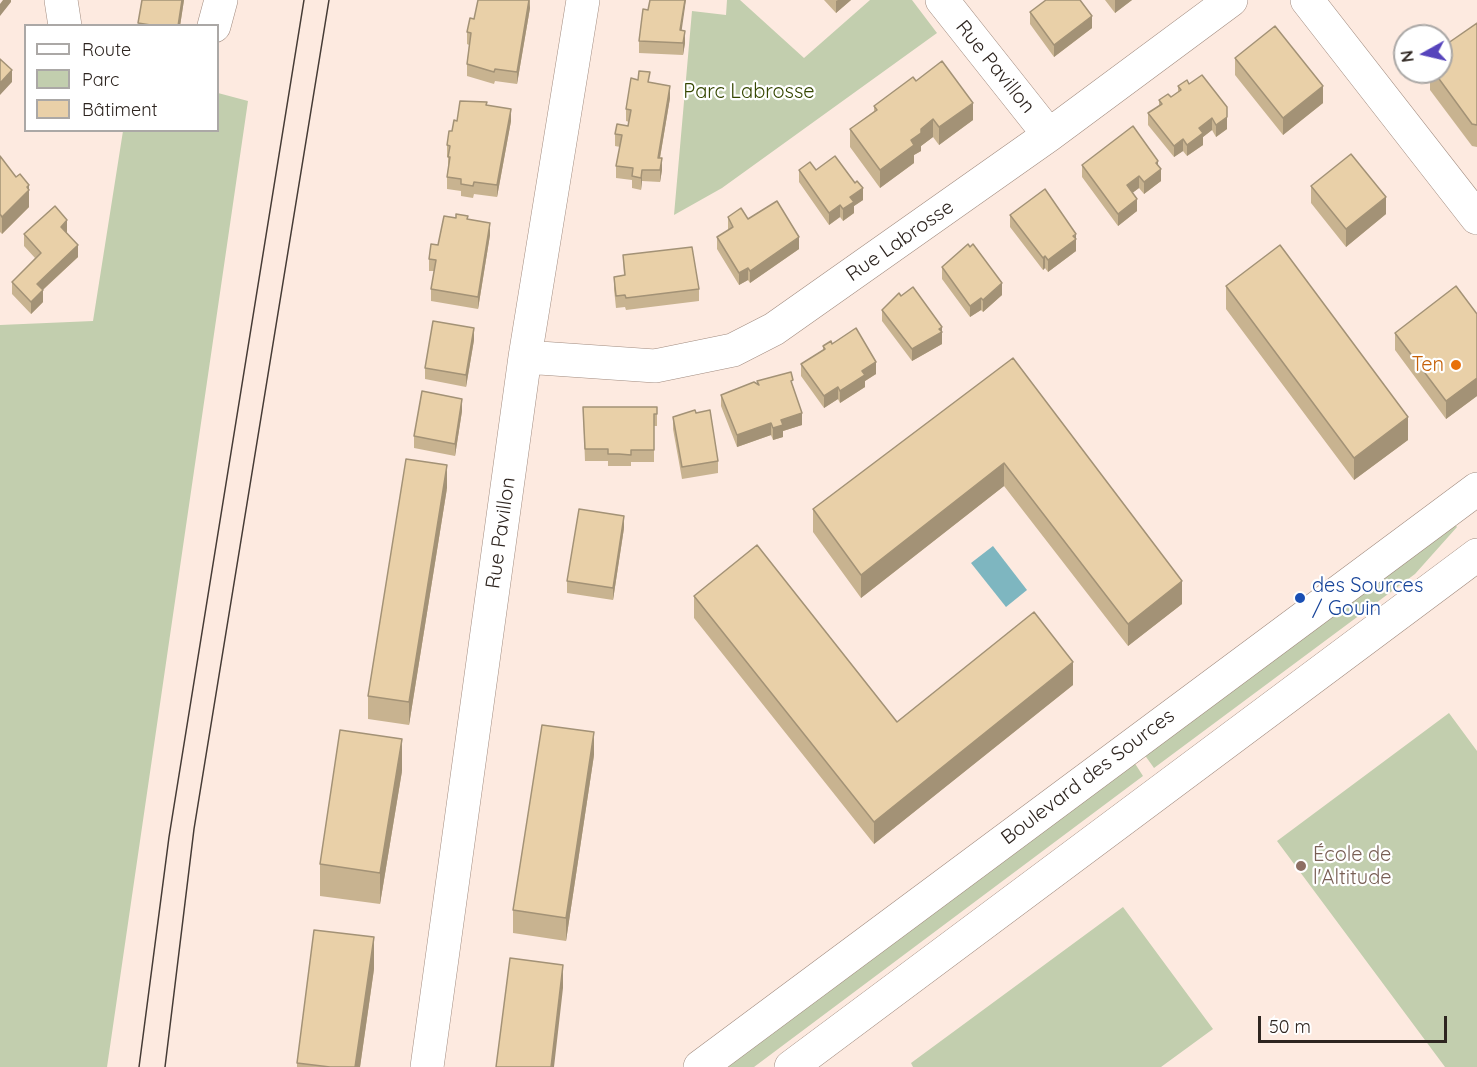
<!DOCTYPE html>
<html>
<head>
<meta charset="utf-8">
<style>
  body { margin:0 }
  #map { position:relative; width:1477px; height:1067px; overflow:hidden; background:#fdeae0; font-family:Quicksand,sans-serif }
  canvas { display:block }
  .legend { position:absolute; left:24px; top:24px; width:195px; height:108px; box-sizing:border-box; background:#fff; border:2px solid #aba8a6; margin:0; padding:8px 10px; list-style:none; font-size:18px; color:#2e2520 }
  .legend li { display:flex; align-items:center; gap:12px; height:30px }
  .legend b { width:30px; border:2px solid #aba8a6 }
  .north { position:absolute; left:1393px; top:24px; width:60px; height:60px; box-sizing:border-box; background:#fff; border:2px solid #aba8a6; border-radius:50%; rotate:262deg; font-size:16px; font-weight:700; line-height:24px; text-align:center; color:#2e2520 }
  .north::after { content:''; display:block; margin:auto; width:21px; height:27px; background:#5644bc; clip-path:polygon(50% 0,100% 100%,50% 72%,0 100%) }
  .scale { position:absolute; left:1258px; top:1016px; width:189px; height:27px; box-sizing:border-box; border:3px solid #2e2520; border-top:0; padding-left:8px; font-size:18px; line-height:21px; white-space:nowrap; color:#2e2520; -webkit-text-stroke:4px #fff; paint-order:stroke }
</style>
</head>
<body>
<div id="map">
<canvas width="1477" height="1067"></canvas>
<ul class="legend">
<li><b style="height:8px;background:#fff"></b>Route</li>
<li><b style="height:16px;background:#c2ceae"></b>Parc</li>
<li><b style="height:16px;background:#e9d0a8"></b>Bâtiment</li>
</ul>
<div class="north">N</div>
<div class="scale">50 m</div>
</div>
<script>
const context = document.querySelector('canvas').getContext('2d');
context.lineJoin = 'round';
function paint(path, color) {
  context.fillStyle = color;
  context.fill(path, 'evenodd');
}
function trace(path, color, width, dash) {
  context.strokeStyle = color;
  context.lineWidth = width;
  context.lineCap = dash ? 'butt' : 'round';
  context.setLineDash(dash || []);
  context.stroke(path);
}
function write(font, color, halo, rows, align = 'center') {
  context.font = font + ' Quicksand,sans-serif';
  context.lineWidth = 4.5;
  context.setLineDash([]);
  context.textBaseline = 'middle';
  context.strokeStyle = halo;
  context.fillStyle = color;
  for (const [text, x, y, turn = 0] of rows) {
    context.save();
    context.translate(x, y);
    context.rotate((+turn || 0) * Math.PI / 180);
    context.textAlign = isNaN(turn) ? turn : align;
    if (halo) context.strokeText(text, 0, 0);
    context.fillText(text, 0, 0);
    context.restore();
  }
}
paint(new Path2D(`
  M727,0H740L804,58L870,0H912L937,33L722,188L674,215L692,11L726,15Z
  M218,93L248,101L107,1067H0V325L93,321L123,131L218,130Z
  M1454,523L1457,527L1415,574L1154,768L1144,754Z
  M1449,713L1477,751V1067H1445L1277,841Z
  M1134,762L1143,776L754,1067H725Z
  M1123,907L1213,1029L1161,1067H913L911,1063Z`), '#c2ceae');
paint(new Path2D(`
  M993,546L1027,590L1006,607L971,563Z`), '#7eb6c0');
const minor = new Path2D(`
  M61,0L65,26
  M942,0L1049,135
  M1307,0L1477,218
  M214,26L221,0
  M525,357L655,366L733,350L774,329L1049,135L1231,0
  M427,1067L525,357L583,0
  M700,1067L1477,489
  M791,1067L1477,555`);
trace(minor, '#a18b7f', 34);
trace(minor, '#fff', 33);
trace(new Path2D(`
  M139,1067L169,837L304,0
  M165,1067L194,829L329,0`), '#453b35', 1.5);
paint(new Path2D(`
  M142,0H184L180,26H138Z
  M530,0V8L517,84L495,81L494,84L467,76V64L469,45L467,44V32L474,19Z
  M824,0H851L836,13Z
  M1105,0H1132L1115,13Z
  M1030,12L1092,28L1054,57L1030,24Z
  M1477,23V147L1472,146L1430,90V72H1441Z
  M682,31L685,43L683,55L639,53V41Z
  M1235,58L1323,103L1283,135L1235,75Z
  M638,80L650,83L670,98L660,158L662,170L660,182L642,181L641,190L632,188V180L616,178V166L620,147L615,146V134L628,126L629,122L626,121V109Z
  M916,81L973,120L939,145L933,137L921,146V151L914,155V163L880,188L850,147V129L874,111V106Z
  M1189,84L1227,129L1216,137L1212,130L1203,137V145L1187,156L1183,151L1174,157L1148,125V113L1159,106V100L1171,97L1178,92V86Z
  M487,105L511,121L497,197L474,194L473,198L461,196V191L447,189V177L448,169V157H447V145L457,121Z
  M0,156L16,177L29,189V207L2,234L0,232Z
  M1082,165L1158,166L1161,181L1144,194L1139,188L1132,193L1137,211L1118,226L1082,177Z
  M799,170H816L863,200L854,206V213L843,221L840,217L829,225L799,182Z
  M1311,186L1386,214L1346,247L1311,203Z
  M1010,215L1076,246V251L1048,272L1045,268L1043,270L1010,227Z
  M728,217L748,219L799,249L750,283L748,280L739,285L717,249V237L728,230Z
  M468,219L490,235L478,309L431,301V289L434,271H429V259L438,245Z
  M67,232L66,233L78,257L43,290V302L31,314L12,294V282L35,258L24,246V234Z
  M623,255L699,289V301L626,310L625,307L616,308L614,289V277L624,276Z
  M942,267L1002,295L983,312L981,310L970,317L942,279Z
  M1226,286L1408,440L1354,480L1226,309Z
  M882,310L942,339V344L912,361L882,321Z
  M1477,314V396L1446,419L1395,350V333Z
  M474,340L466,387L425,379V368Z
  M832,344L876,374L865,381V387L840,403L838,399L824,408L801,376V364L823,350V346Z
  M1013,358L1182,604L1128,646L1004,486L861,598L813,532V509Z
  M757,381L793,388L802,425L783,431V437L773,440L771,435L737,447L721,406V395L757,384Z
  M583,407H657V426H654V462H631V466H608V461H585Z
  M462,411L455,456L414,448V436Z
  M696,413L718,461V473L682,479L673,429V417Z
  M447,488L409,725L368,719V696Z
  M624,528L613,600L567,593V581Z
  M694,596L897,722L1073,685L874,844L694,618Z
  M594,755L566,941L513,933V910Z
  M402,771L380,904L320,896V864Z
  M374,969L360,1067H297V1063Z`), '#c8b390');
paint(new Path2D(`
  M3,0H11V2L0,16V4Z
  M182,0H184L180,26H178Z
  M529,0L530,8L517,84V72Z
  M685,0H686L680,42V30Z
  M838,0H851L836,13V1Z
  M1115,0H1132L1115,13Z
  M1092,16V28L1054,57V45Z
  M685,31V43L683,55V43Z
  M12,70V82L0,95V83Z
  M670,86V98L658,169V158Z
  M1323,86V103L1283,135V118Z
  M973,103V120L939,145V127Z
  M511,109V121L497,197V185Z
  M1227,117V129L1216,137V125Z
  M1212,118V130L1203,137V145L1187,156V145L1199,128Z
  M933,119V137L921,146V151L914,155V163L880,188V170L921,129Z
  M1183,139V151L1174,157V146Z
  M662,158V170L660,182V170Z
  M1158,161V171L1161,169V181L1144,194V182L1156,163Z
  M642,170V181L641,190V178Z
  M1139,176V188L1127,197V185Z
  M29,185V207L2,234V217Z
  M863,188V200L854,206V213L843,221V209L850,197Z
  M1386,197V214L1346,247V229Z
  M1137,199V211L1118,226V214Z
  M840,205V217L829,225V213Z
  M67,220V232L61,238V227Z
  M490,223V235L478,309V297Z
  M1076,234V251L1048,272V260Z
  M799,237V249L750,283V271Z
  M78,245V257L37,295V284Z
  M1045,256V268L1043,270V258Z
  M748,268V280L739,285V273Z
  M1002,283V295L983,312V300Z
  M43,290V302L31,314V302Z
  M981,298V310L970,317V306Z
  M942,327V344L912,361V349Z
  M474,328V340L466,387V375Z
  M876,362V374L865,381V387L840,403V391L862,371Z
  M1477,378V396L1446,419V401Z
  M838,387V399L824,408V396Z
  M462,399V411L455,456V444Z
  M802,413V425L783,431V437L773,440V428L781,420Z
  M1408,417V440L1354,480V458Z
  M771,423V435L737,447V435Z
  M1004,463V486L861,598V575Z
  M447,465V488L409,725V702Z
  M624,516V528L613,600V588Z
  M1182,581V604L1128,646V624Z
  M1073,662V685L874,844V822Z
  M594,732V755L566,941V918Z
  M402,739V771L380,904V873Z
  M374,937V969L360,1067H355Z
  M563,965V988L554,1067H551Z`), '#a39276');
const building = new Path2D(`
  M142,0H182L178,26H157L138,23Z
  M478,0H529L517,72L495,69L494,72L467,64L471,33L467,32L470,18L474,19Z
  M650,0H685L680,30L685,31L683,43L639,41L643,9L648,10Z
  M1046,0H1080L1092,16L1054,45L1030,12Z
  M1477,23V125L1472,124L1434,72H1441V48Z
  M1275,26L1323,86L1283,118L1235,58Z
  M0,59L12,70L0,83Z
  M942,61L973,103L939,127L933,119L921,129V133L911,140L914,145L880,170L850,129L877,110L874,106L913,77L916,81Z
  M639,71L650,72L648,82L670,86L658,158H662L660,170H642L641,178L632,176L633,168L616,166L622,135L615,134L617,124L628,126L631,110L626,109L631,78L638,80Z
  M1202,75L1227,107V117L1216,125L1212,118L1199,128L1203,133L1187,145L1183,139L1174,146L1148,113L1162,104L1159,100L1168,94L1171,97L1181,90L1178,86L1187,80L1189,84Z
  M460,101L487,102L486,105L511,109L497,185L474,182L473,186L461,184V179L447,177L450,157H448L450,146L447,145L449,131H452L454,120L457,121Z
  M1133,126L1158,161L1156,163L1161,169L1144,182L1139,176L1127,185L1137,199L1118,214L1082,165Z
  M1351,154L1386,197L1346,229L1311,186Z
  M0,156L16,177L20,174L29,185L27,187L29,190L2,217L0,214Z
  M835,156L855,183L857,181L863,188L850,197L854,202L843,209L840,205L829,213L799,170L810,162L816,170Z
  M1045,189L1076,234L1073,236L1076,239L1048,260L1045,256L1043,258L1010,215Z
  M777,201L799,237L750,271L748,268L739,273L717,237L733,227L728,217L741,208L748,219Z
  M55,206L67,220L61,227L78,245L37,284L43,290L31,302L12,282L41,253L24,234Z
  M456,214L468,216L467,219L490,223L478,297L431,289L436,260L429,259L431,244L438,245L444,216L456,218Z
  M968,244L970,247L973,244L1002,283L983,300L981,298L970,306L942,267Z
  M1280,245L1408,417L1354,458L1226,286Z
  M692,247L699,289L626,298L625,295L616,296L614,277L625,275L623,255Z
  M1456,286L1477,314V378L1446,401L1395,333Z
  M913,287L942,327L939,329L942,332L912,349L882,310L899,293L901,296Z
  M433,321L474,328L466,375L425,368Z
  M856,328L876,362L862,371L865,375L840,391L838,387L824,396L801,364L825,349L823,346L831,341L832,344Z
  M1013,358L1182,581L1128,624L1004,463L861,575L813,509Z
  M791,372L793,380L791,381L802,413L781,420L783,425L773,428L771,423L737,435L721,395L754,382L759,385L757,381Z
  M422,391L462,399L455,444L414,436Z
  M583,407H657V414H654V450H631V455L619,454H608V449H585Z
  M695,410L696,413L710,410L718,461L682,467L673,417Z
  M406,459L447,465L409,702L368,696Z
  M579,509L624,516L613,588L567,581Z
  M757,545L897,722L1034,612L1073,662L874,822L694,596Z
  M542,725L594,732L566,918L513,910Z
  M340,730L402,739L380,873L320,864Z
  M314,930L374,937L355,1067H330L297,1063Z
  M510,958L563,965L551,1067H496Z`);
paint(building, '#e9d0a8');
trace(building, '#a39276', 1.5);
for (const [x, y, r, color] of [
  [1456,365,6,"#e8710a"],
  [1300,598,6,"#1a4fb4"],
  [1301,866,6,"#8d6e63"]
]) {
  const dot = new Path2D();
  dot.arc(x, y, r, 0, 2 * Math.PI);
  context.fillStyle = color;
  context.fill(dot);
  trace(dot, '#fff', 2);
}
write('20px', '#2e2520', '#fff', [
  ["Rue Pavillon",995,67,51],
  ["Rue Labrosse",900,241,-35],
  ["Rue Pavillon",501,533,-82],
  ["Boulevard des Sources",1088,777,-37]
]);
write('20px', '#354601', '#fff', [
  ["Parc Labrosse",749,92]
]);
write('20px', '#c56008', '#fff', [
  ["Ten",1444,365]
], 'right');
write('20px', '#164399', '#fff', [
  ["des Sources",1312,586],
  ["/ Gouin",1312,609]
], 'left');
write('20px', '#785e54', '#fff', [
  ["École de",1313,855],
  ["l'Altitude",1313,878]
], 'left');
</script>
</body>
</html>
